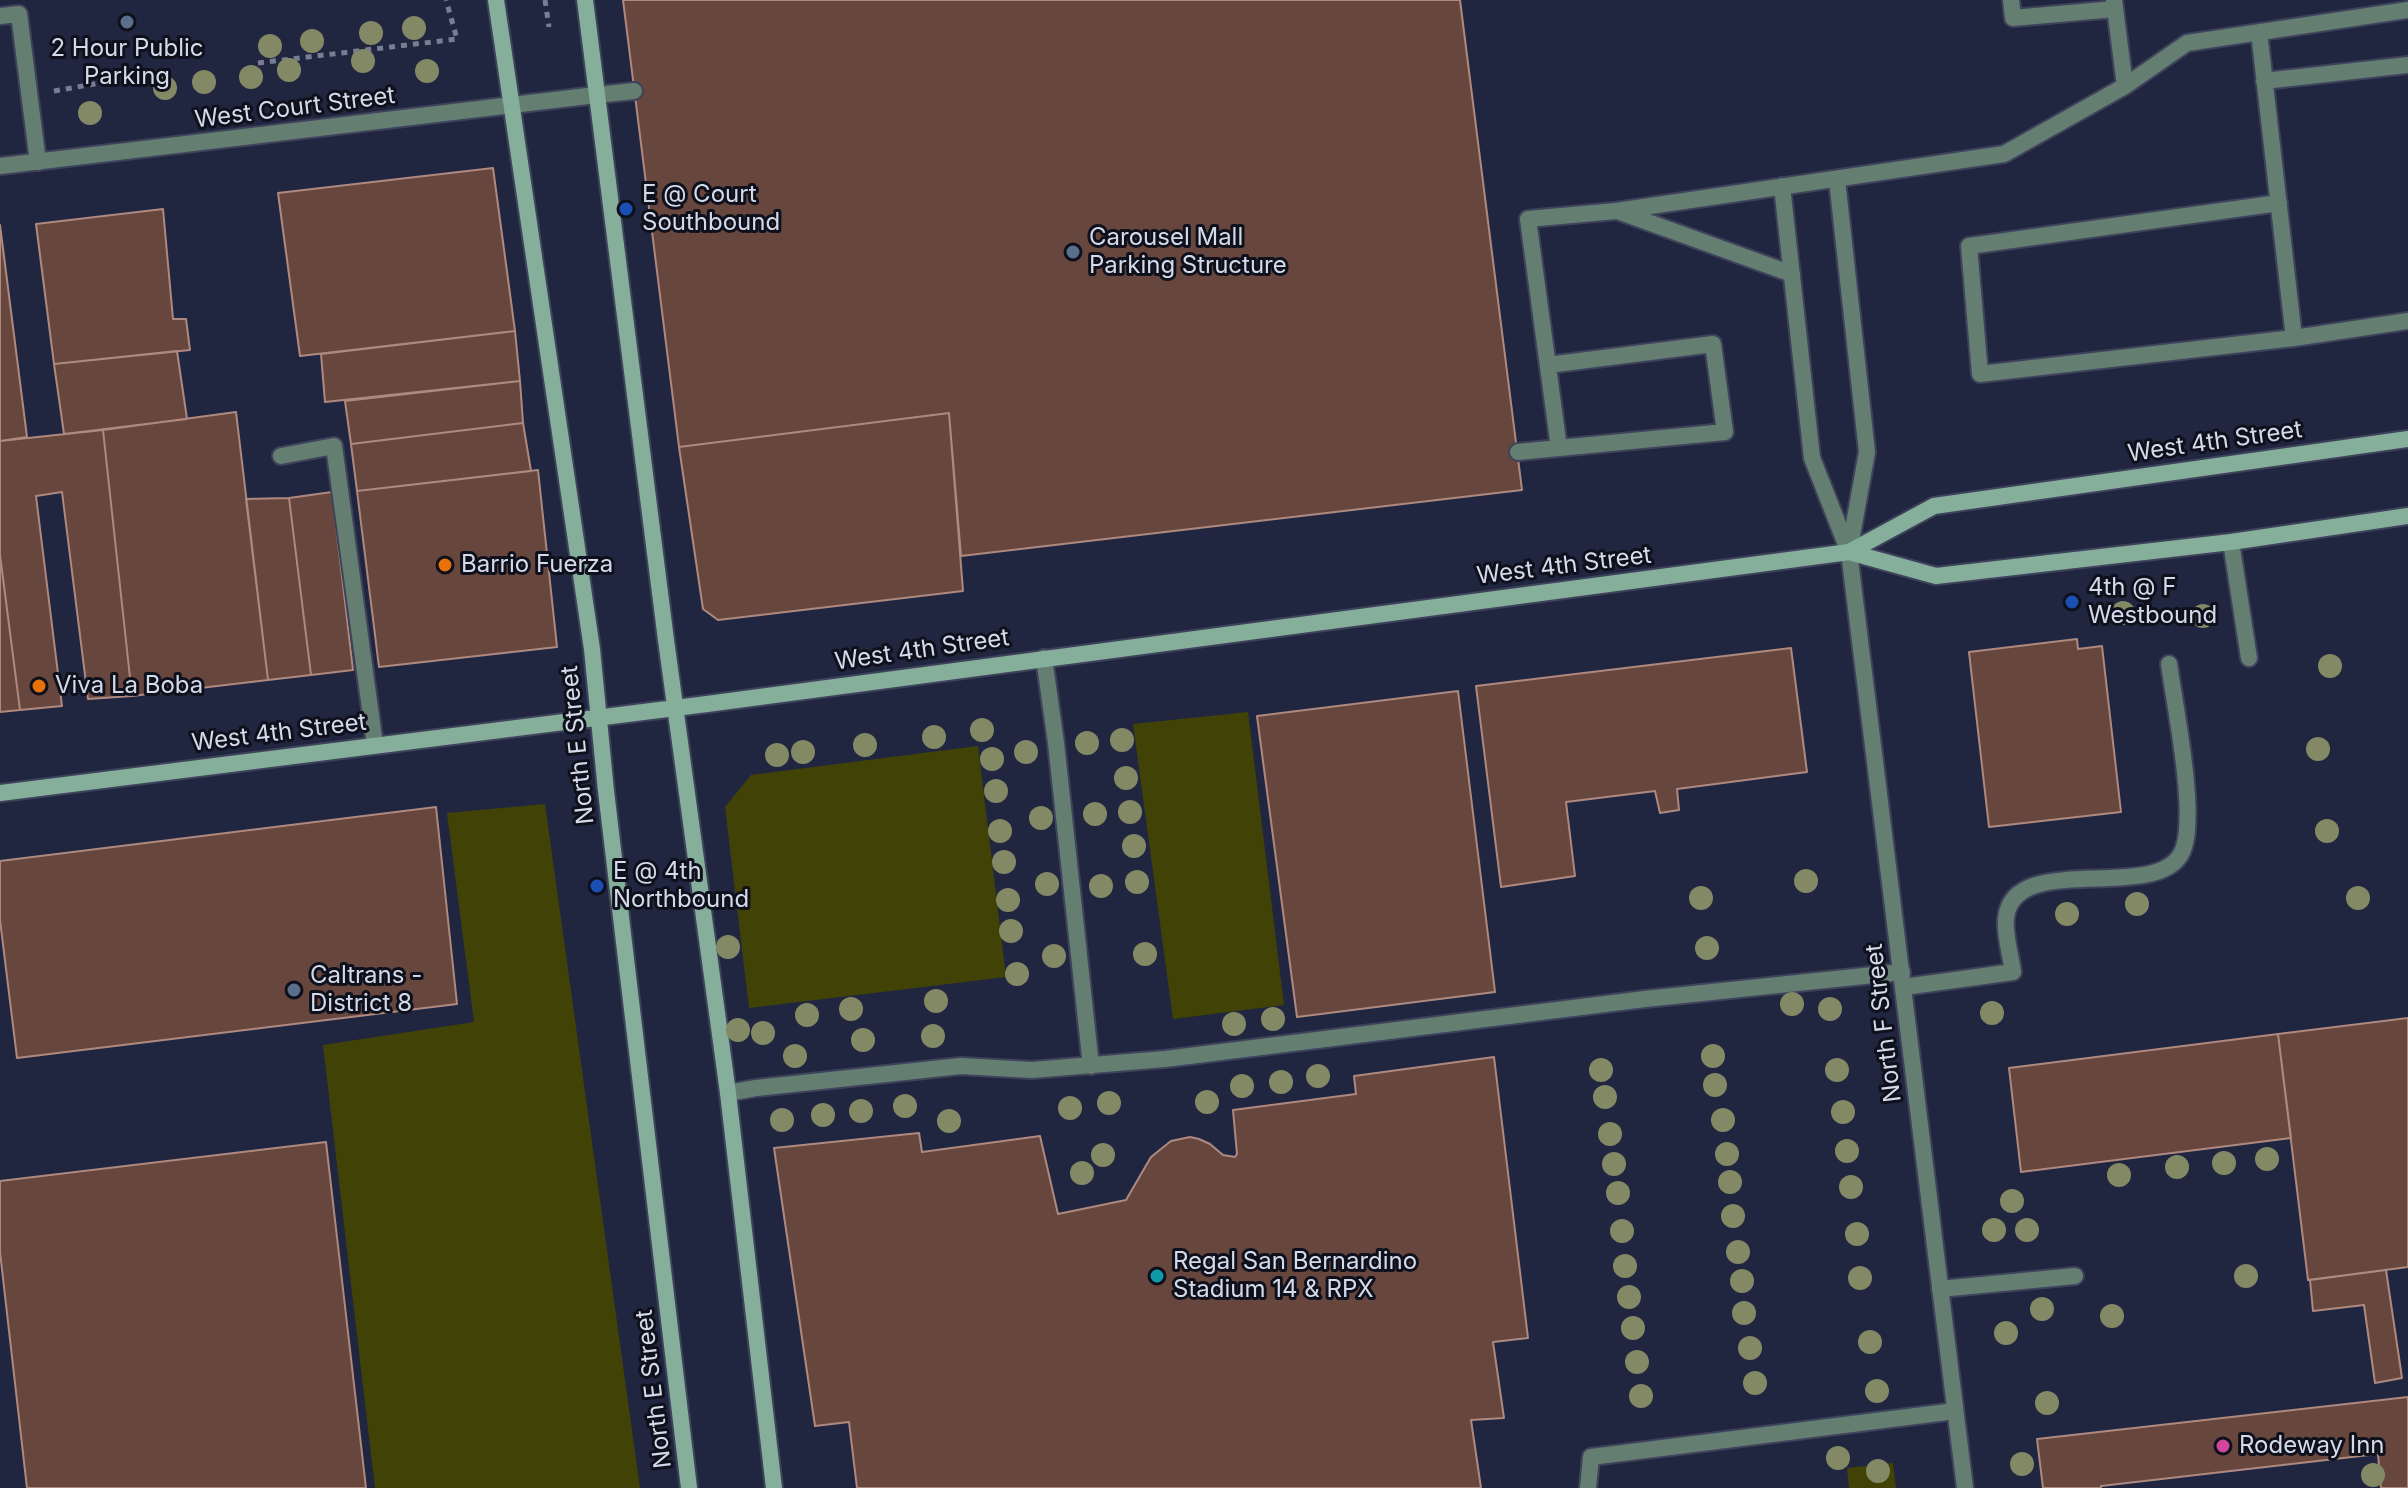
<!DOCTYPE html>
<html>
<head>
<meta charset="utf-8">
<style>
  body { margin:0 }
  canvas { display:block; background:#212640 }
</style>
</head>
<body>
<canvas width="2408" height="1488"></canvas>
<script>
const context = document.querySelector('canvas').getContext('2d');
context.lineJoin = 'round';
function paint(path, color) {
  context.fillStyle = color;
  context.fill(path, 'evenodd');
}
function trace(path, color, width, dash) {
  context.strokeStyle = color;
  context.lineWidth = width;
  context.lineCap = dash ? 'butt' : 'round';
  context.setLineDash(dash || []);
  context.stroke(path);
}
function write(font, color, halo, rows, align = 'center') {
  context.font = font + ' Inter,sans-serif';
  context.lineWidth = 6;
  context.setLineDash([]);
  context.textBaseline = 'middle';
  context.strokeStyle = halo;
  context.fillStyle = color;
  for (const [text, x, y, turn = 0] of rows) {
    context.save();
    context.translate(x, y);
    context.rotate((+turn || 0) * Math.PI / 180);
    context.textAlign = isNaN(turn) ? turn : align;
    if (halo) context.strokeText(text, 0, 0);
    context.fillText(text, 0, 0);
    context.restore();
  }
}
paint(new Path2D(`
  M1248,712L1284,1005L1173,1019L1133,724Z
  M978,746L1006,977L749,1008L725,807L751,775Z
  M545,804L640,1488H375L323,1045L474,1022L447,813Z
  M1893,1463L1896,1488H1849L1847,1468Z`), '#414206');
const building = new Path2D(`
  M623,0H1460L1522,490L961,556L949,413L679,447Z
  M493,168L515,331L300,356L278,193Z
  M163,209L173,319H186L190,350L54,364L36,224Z
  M0,225L27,437L0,441Z
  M515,331L520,381L325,402L321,354Z
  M177,351L187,419L64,434L54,364Z
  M520,381L523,423L351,444L345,401Z
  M236,412L268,680L132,696L103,430Z
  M949,413L963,591L718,620L703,609L679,447Z
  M523,423L531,471L357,491L351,444Z
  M103,430L132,696L88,699L62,492L36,496L62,706L20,710L0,555V441Z
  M538,470L557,647L379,667L357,491Z
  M332,492L353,670L311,675L289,498Z
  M289,498L311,675L268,680L246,499Z
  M0,555L20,710L0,712Z
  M2077,639L2078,649L2102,646L2121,812L1989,827L1969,652Z
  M1791,648L1807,772L1677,789L1679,810L1660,813L1655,791L1566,802L1575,876L1501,887L1476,686Z
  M1458,691L1495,992L1297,1017L1257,716Z
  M436,807L457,1004L17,1058L0,920V861Z
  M2408,1018V1267L2308,1280L2278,1034Z
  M2278,1034L2291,1138L2021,1172L2009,1068Z
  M1494,1057L1528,1338L1493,1342L1504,1418L1471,1420L1481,1488H857L849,1422L815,1426L774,1148L919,1133L922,1152L1040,1136L1058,1214L1126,1200L1151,1157L1171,1141L1190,1137L1199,1139L1210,1144L1223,1155L1235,1157L1237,1154L1233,1110L1356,1094L1354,1076Z
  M326,1142L366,1488H27L0,1252V1181Z
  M2386,1270L2402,1378L2375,1383L2364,1305L2313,1311L2310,1280Z
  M2408,1397V1488H2381L2378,1454L2101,1486V1488H2043L2037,1439Z`);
paint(building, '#67463e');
trace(building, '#ae897f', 2);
const service = new Path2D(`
  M2011,0L2013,18L2115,9
  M2114,0L2125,86
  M0,16L19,14L38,162
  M2259,32L2294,338L1980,374L1969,246L2279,203
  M2264,81L2408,65
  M596,95L634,91
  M1837,180L1867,452L1849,552
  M1782,186L1812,458L1849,552
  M1620,212L1792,274
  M2294,338L2408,321
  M1548,365L1713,344L1725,432L1559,448L1528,219L1616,211L2004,154L2125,86L2187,43L2408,10
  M1518,452L1559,448
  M281,456L334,446L375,745
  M2231,542L2249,658
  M1044,658L1056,743L1091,1066
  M1904,987L2013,972C2011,956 2004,934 2006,918C2014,847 2166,908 2184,847C2196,809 2175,707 2169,664
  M728,1093L756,1088L961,1066L1032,1070L1165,1059L1645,999L1902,972
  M1940,1289L2075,1276
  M1588,1488L1591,1457L1955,1411`);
const minor = new Path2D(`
  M0,166L596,95
  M1849,552L1965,1488`);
const secondary = new Path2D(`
  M496,0L592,649L606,791L689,1488
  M585,0L666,640L728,1093L774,1488
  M1849,552L1936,576L2231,542L2408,516
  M0,793L707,704L1849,552L1934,506L2408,439`);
trace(service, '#3e435b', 20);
trace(minor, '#3e435b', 20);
trace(secondary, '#3e435b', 20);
trace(new Path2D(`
  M545,0L549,27
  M258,63L457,39L446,0
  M54,91L100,83`), '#787d92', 5, [6, 6]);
trace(service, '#657e72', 16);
trace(minor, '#657e72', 16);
trace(secondary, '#86af9b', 16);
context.fillStyle = '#838865';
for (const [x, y] of [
  [414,28],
  [371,33],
  [312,41],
  [270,46],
  [363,61],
  [289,70],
  [427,71],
  [251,77],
  [204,82],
  [165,88],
  [90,113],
  [2123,613],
  [2203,616],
  [2330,666],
  [982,730],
  [934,737],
  [1122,740],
  [1087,743],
  [865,745],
  [2318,749],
  [803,752],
  [1026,752],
  [777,755],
  [992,759],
  [1126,778],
  [996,791],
  [1130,812],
  [1095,814],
  [1041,818],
  [1000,831],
  [2327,831],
  [1134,846],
  [1004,862],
  [1806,881],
  [1137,882],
  [1047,884],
  [1101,886],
  [1701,898],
  [2358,898],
  [1008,900],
  [2137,904],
  [2067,914],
  [1011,931],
  [728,947],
  [1707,948],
  [1145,954],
  [1054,956],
  [1017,974],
  [936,1001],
  [1792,1004],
  [851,1009],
  [1830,1009],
  [1992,1013],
  [807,1015],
  [1273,1019],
  [1234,1024],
  [738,1030],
  [763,1033],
  [933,1036],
  [863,1040],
  [795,1056],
  [1713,1056],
  [1601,1070],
  [1837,1070],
  [1318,1076],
  [1281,1082],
  [1715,1085],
  [1242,1086],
  [1605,1097],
  [1207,1102],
  [1109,1103],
  [905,1106],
  [1070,1108],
  [861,1111],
  [1843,1112],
  [823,1115],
  [782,1120],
  [1723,1120],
  [949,1121],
  [1610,1134],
  [1847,1151],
  [1727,1154],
  [1103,1155],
  [2267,1159],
  [2224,1163],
  [1614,1164],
  [2177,1167],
  [1082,1173],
  [2119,1175],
  [1730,1182],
  [1851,1187],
  [1618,1193],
  [2012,1201],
  [1733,1216],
  [1994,1230],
  [2027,1230],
  [1622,1231],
  [1857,1234],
  [1738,1252],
  [1625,1266],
  [2246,1276],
  [1860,1278],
  [1742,1281],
  [1629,1297],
  [2042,1309],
  [1744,1313],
  [2112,1316],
  [1633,1328],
  [2006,1333],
  [1870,1342],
  [1750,1348],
  [1637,1362],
  [1755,1383],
  [1877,1391],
  [1641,1396],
  [2047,1403],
  [1838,1458],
  [2022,1464],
  [1878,1471],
  [2373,1475]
]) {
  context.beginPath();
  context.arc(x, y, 12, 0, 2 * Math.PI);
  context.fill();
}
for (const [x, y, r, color] of [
  [127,22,8,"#5c6f8a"],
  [626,209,8,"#1a4fb4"],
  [1073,252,8,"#5c6f8a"],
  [445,565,8,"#e8710a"],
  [2072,602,8,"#1a4fb4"],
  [39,686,8,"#e8710a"],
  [597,886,8,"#1a4fb4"],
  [294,990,8,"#5c6f8a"],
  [1157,1276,8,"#0f9aa8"],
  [2223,1446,8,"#d1479c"]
]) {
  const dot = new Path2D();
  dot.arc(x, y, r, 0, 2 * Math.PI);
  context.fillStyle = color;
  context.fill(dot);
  trace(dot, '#0e101c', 3);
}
write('24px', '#d5daea', '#0e101c', [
  ["2 Hour Public",127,49,"center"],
  ["Parking",127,77,"center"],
  ["E @ Court",642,195],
  ["Southbound",642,223],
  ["Carousel Mall",1089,238],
  ["Parking Structure",1089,266],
  ["Barrio Fuerza",461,565],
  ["4th @ F",2088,588],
  ["Westbound",2088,616],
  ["Viva La Boba",55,686],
  ["E @ 4th",613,872],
  ["Northbound",613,900],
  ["Caltrans -",310,976],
  ["District 8",310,1004],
  ["Regal San Bernardino",1173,1262],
  ["Stadium 14 & RPX",1173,1290],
  ["Rodeway Inn",2239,1446]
], 'left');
write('24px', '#d5daea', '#0e101c', [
  ["West Court Street",295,108,-7],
  ["West 4th Street",2215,442,-8],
  ["West 4th Street",1564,566,-7],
  ["West 4th Street",922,650,-8],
  ["West 4th Street",279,733,-7],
  ["North E Street",578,745,-96],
  ["North F Street",1884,1023,-97],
  ["North E Street",654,1389,-97]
]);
</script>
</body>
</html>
